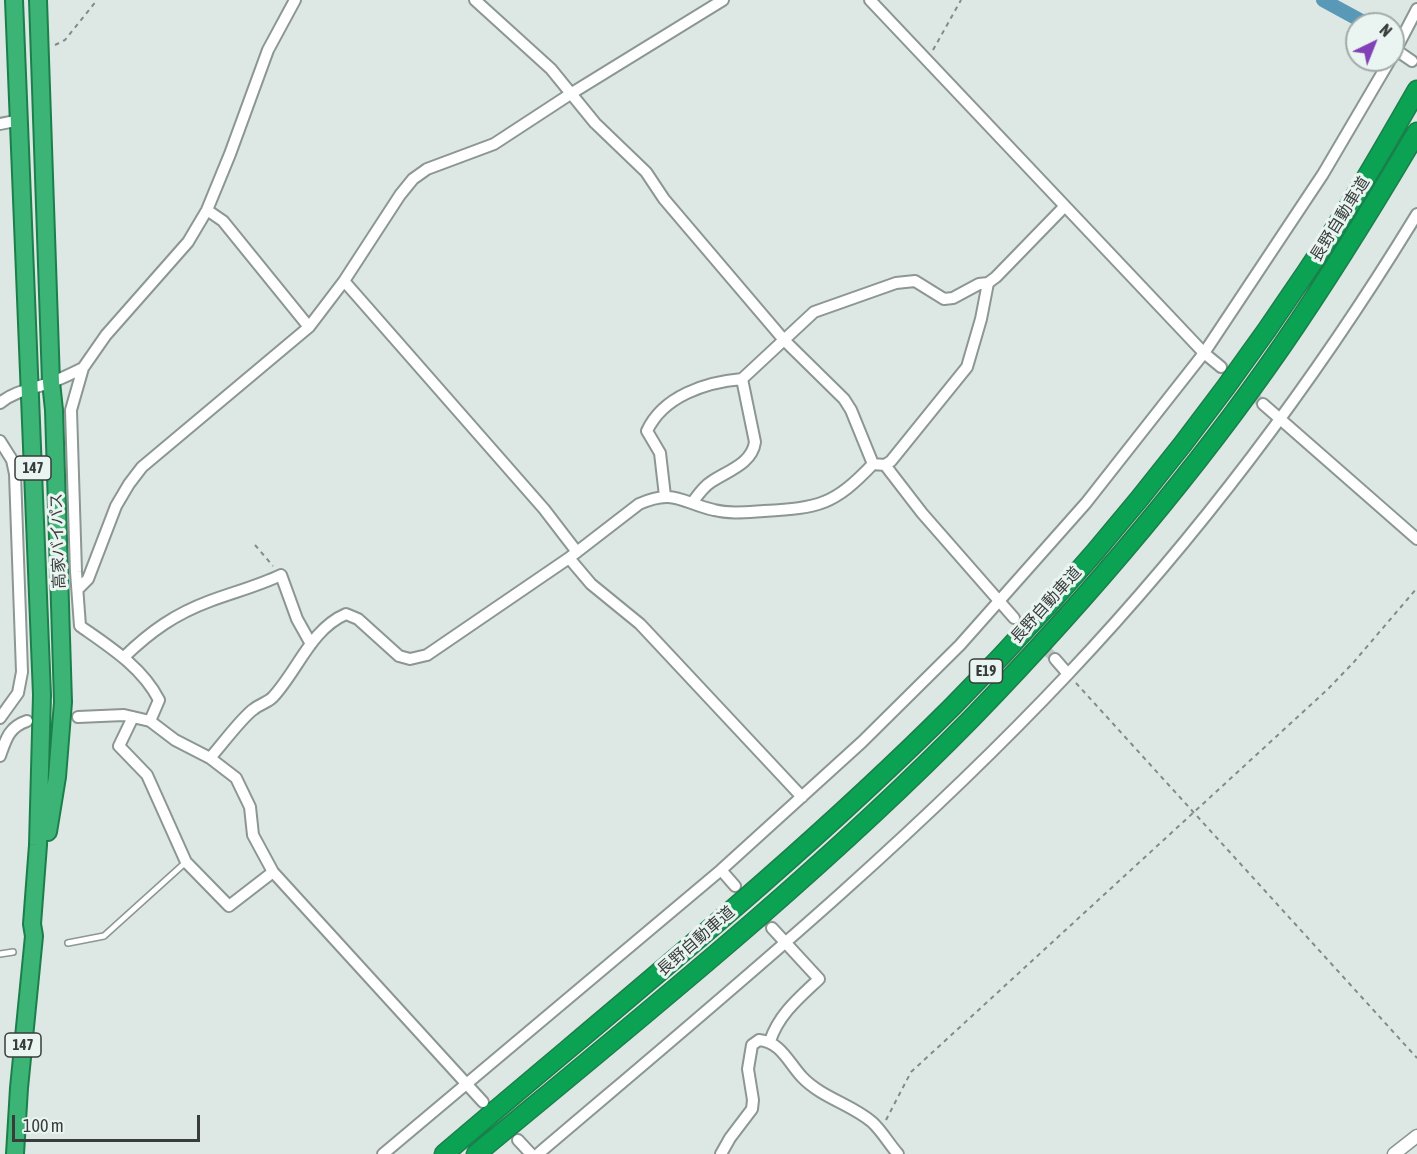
<!DOCTYPE html>
<html>
<head>
<meta charset="utf-8">
<style>
  body { margin:0 }
  #map { position:relative; width:1417px; height:1154px; overflow:hidden; background:#dde8e5; font-family:"Asap Condensed",sans-serif }
  canvas { display:block }
  .north { position:absolute; left:1345px; top:12px; width:60px; height:60px; box-sizing:border-box; background:#eaf5f2; border:2px solid #a3aba9; border-radius:50%; rotate:43deg; font-size:16px; font-weight:700; line-height:24px; text-align:center; color:#383d3b }
  .north::after { content:''; display:block; margin:auto; width:21px; height:27px; background:#8241b6; clip-path:polygon(50% 0,100% 100%,50% 72%,0 100%) }
  .scale { position:absolute; left:12px; top:1115px; width:188px; height:27px; box-sizing:border-box; border:3px solid #383d3b; border-top:0; padding-left:8px; font-size:18px; line-height:21px; white-space:nowrap; color:#383d3b; -webkit-text-stroke:4px #eaf5f2; paint-order:stroke }
</style>
</head>
<body>
<div id="map">
<canvas width="1417" height="1154"></canvas>
<div class="north">N</div>
<div class="scale">100 m</div>
</div>
<script>
const context = document.querySelector('canvas').getContext('2d');
context.lineJoin = 'round';
function trace(path, color, width, dash) {
  context.strokeStyle = color;
  context.lineWidth = width;
  context.lineCap = dash ? 'butt' : 'round';
  context.setLineDash(dash || []);
  context.stroke(path);
}
function write(font, color, halo, rows, align = 'center') {
  context.font = font + ' "Asap Condensed","Noto Sans JP",sans-serif';
  context.lineWidth = 6;
  context.setLineDash([]);
  context.textBaseline = 'middle';
  context.strokeStyle = halo;
  context.fillStyle = color;
  for (const [text, x, y, turn = 0] of rows) {
    context.save();
    context.translate(x, y);
    context.rotate((+turn || 0) * Math.PI / 180);
    context.textAlign = isNaN(turn) ? turn : align;
    if (halo) context.strokeText(text, 0, 0);
    context.fillText(text, 0, 0);
    context.restore();
  }
}
trace(new Path2D(`
  M1323,0L1367,24`), '#5999b7', 14);
trace(new Path2D(`
  M1221,367L1263,404
  M1014,618L1055,659
  M735,886L772,928`), '#bcc6c3', 10, [10, 5]);
const service = new Path2D(`
  M68,943L104,936L186,862
  M0,954L13,952`);
const minor = new Path2D(`
  M475,0L551,69L595,123L646,172L664,199L784,340L844,399L851,410L873,464
  M870,0L1204,353L1221,367
  M1396,50L1412,61
  M1393,55L1417,9
  M0,124L20,120
  M207,210L223,221L309,327
  M344,281L544,509L577,552
  M742,379L814,312L896,283L915,281L944,299L953,298L979,284L988,283
  M0,403C16,390 34,389 52,382C63,378 73,373 83,368
  M1263,404L1417,539
  M0,441L12,460L15,474L22,672L18,693L0,718
  M885,465L922,513L1014,618
  M665,496L660,453L647,431C663,396 706,382 742,379L755,442C752,464 727,471 711,482C703,487 698,495 692,503
  M569,558L591,584L640,624L802,797
  M78,589L88,579L116,506L129,484L142,467L309,327L344,281L400,195L413,179L427,169L494,144L572,93L723,0
  M124,657C151,631 175,614 210,601C234,592 258,586 281,575L297,619L311,644
  M1055,659L1068,674
  M78,717L124,715L150,721L175,740L210,758L236,778L250,807L253,835L273,872L483,1102
  M133,717L119,746L147,775L186,862L229,906L273,872
  M150,721L159,700C142,667 110,647 80,626L76,572L71,410L83,368L106,335L188,242L207,210L230,154L268,50L295,0
  M0,756C6,739 9,727 27,721
  M210,758C221,746 242,717 254,709C260,704 267,703 273,697C298,670 311,629 346,614L358,619L399,656L410,659L427,655L569,558L639,504C674,488 682,503 714,510C730,514 747,512 764,511C819,508 834,505 873,464L885,465L891,461L967,367L981,319L988,283L996,277L1065,206
  M721,870L735,886
  M770,1041C779,1014 799,998 819,979L772,928
  M518,1140L531,1154
  M383,1154L721,870L862,742L960,645L1086,503L1204,353L1323,174L1390,60
  M538,1154C719,1000 904,848 1068,674C1200,534 1317,378 1417,214
  M721,1154L730,1138L752,1109L753,1100L748,1069L752,1045L759,1040C781,1042 788,1062 802,1077C822,1098 851,1104 872,1122C882,1131 889,1144 898,1154`);
const tertiary = new Path2D(`
  M1394,1154L1417,1136`);
const trunk = new Path2D(`
  M14,0L42,695L38,845L32,924L34,936L19,1088L15,1154
  M38,0L51,382L54,410L63,702L57,777L48,832`);
const motorway = new Path2D(`
  M444,1154C616,1007 793,866 953,706C1085,573 1204,426 1307,271C1347,212 1382,151 1417,90
  M476,1154C645,1014 818,875 972,718C1084,602 1190,479 1282,346C1330,276 1374,205 1417,132`);
trace(service, '#8c9693', 8);
trace(minor, '#8c9693', 14);
trace(tertiary, '#8c9693', 15);
trace(trunk, '#1b7f4b', 20);
trace(motorway, '#1b7f4b', 21);
trace(new Path2D(`
  M55,45L65,40L97,0
  M933,50L961,0
  M255,545L273,566
  M1076,683L1417,1058
  M886,1120L911,1072L1328,689L1353,663L1417,588`), '#838a88', 2, [4.5, 4.5]);
trace(service, '#fff', 5);
trace(minor, '#fff', 10);
trace(tertiary, '#fff', 12);
trace(trunk, '#3cb476', 16);
trace(motorway, '#0ba253', 18);
for (const [x, y, w] of [
  [33,468,36],
  [986,671,33],
  [23,1045,36]
]) {
  const box = new Path2D();
  box.roundRect(x - w / 2, y - 12, w, 24, 4.5);
  context.fillStyle = '#eaf5f2';
  context.fill(box);
  trace(box, '#383d3b', 1.5);
}
write('bold 15px', '#383d3b', null, [
  ["147",33,468],
  ["E19",986,671],
  ["147",23,1045]
]);
write('16px', '#383d3b', '#eaf5f2', [
  ["長野自動車道",1340,219,-58],
  ["高家バイパス",58,541,-92],
  ["長野自動車道",1046,605,-48],
  ["長野自動車道",696,941,-41]
]);
</script>
</body>
</html>
